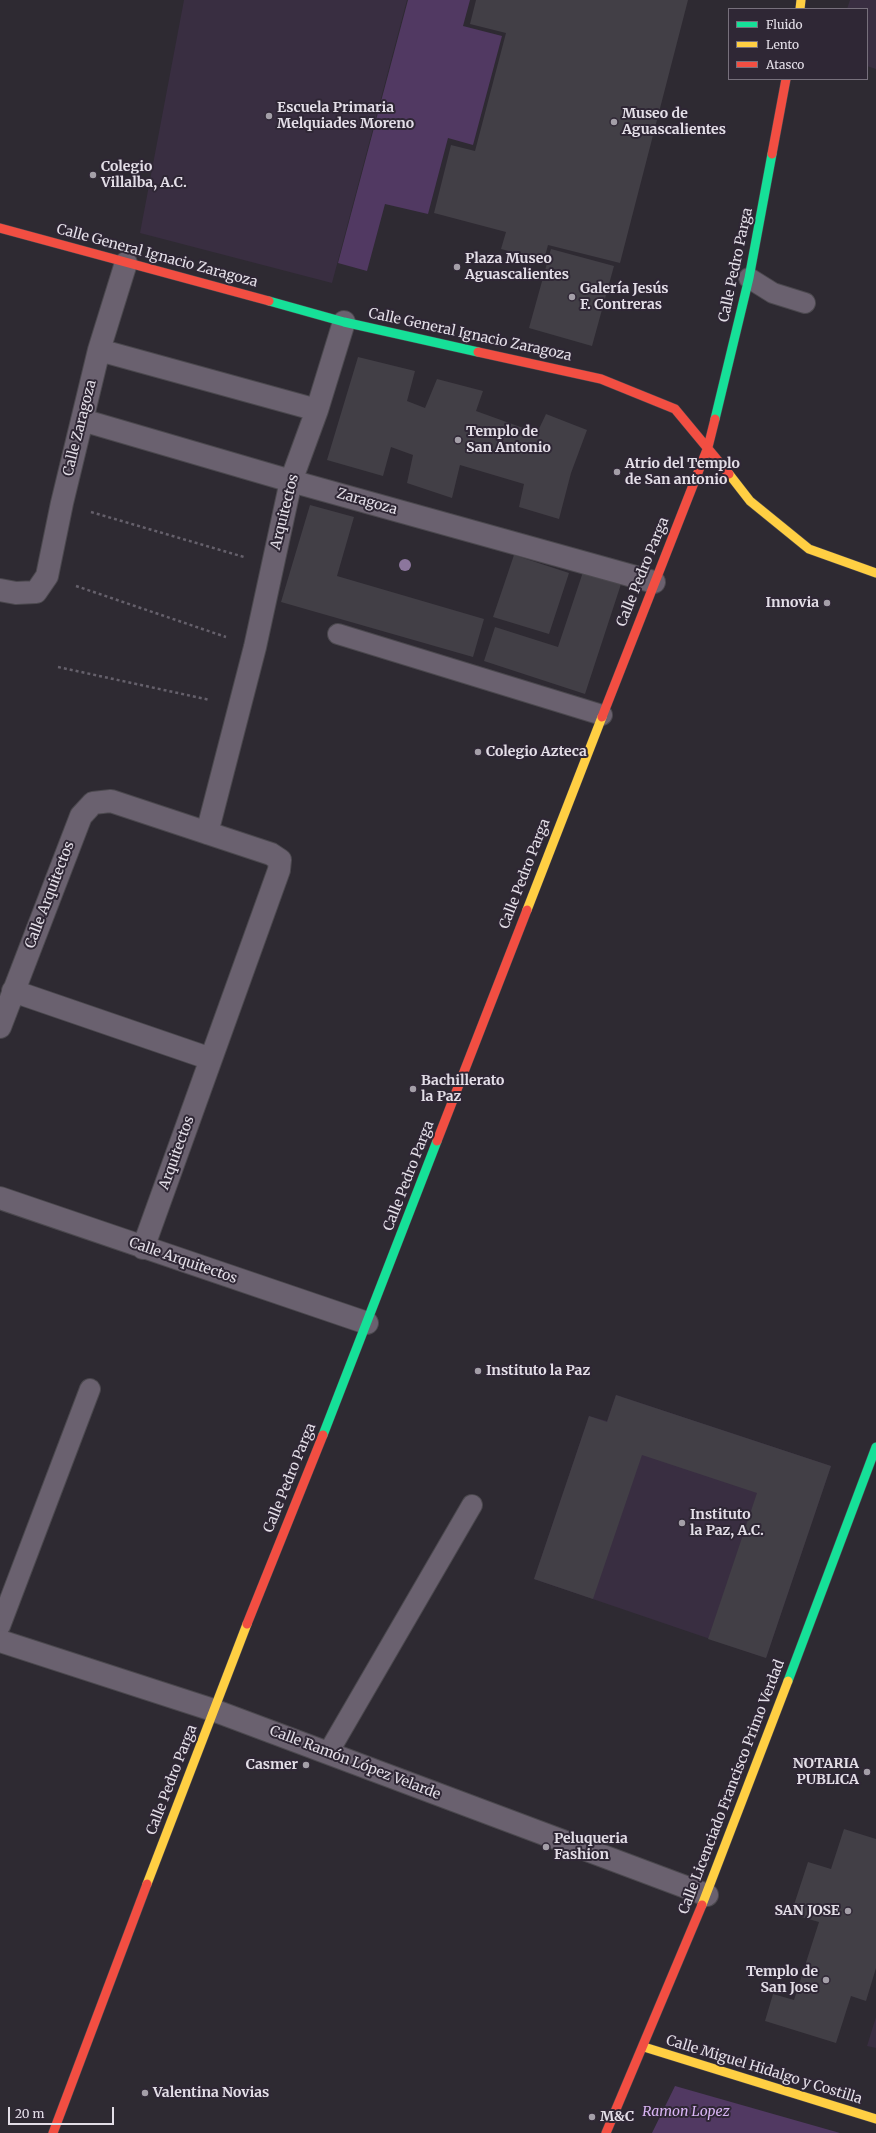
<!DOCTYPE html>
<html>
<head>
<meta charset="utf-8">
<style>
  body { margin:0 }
  #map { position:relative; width:876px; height:2133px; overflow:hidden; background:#2e2a32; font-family:Merriweather,serif }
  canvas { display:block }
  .legend { position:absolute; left:728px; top:8px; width:140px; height:72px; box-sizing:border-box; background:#2f2735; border:1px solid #77707c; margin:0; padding:5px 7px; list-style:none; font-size:12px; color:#e3dee7 }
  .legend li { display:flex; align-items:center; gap:8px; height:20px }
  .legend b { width:20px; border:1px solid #77707c }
  .scale { position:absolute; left:8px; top:2107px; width:106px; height:18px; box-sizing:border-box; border:2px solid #e3dee7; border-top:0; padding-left:5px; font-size:12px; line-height:14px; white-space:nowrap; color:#e3dee7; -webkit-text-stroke:3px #2f2735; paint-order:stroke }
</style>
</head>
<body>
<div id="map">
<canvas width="876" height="2133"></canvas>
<ul class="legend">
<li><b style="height:5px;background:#16e098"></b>Fluido</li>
<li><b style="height:5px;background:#ffcf43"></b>Lento</li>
<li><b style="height:5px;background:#f24e42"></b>Atasco</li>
</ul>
<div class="scale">20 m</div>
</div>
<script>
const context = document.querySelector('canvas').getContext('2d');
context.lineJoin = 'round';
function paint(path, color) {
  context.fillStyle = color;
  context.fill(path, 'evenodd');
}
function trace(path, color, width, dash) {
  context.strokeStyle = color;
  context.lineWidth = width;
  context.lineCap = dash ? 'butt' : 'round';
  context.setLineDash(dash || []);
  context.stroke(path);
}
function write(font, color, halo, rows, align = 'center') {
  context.font = font + ' Merriweather,serif';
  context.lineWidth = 4;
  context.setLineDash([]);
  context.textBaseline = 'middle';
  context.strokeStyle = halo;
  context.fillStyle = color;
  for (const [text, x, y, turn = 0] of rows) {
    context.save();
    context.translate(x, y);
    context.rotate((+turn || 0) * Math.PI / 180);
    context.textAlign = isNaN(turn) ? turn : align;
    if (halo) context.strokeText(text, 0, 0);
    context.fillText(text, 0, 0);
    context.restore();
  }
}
paint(new Path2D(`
  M184,0H407L332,283L140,233Z
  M850,0H876V69L867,66V9H847Z
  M616,1395L831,1466L766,1658L534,1579L589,1416L607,1421Z
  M876,2017V2048L867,2046Z`), '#392e41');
paint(new Path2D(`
  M408,0H470L463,26L502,36L473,145L448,138L428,214L385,204L367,271L338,263Z
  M675,2086L840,2133H652Z`), '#513962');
paint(new Path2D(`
  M476,0H688L620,263L548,245L544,260L501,249L506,232L434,213L451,145L475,151L506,33L470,24Z
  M551,249L614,266L592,346L529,328Z
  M358,357L415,371L407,401L425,408L437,379L483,391L476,411L537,433L546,414L587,430L571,473L559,519L519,507L524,484L460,465L452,498L407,483L413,455L391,447L383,476L327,460Z
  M310,505L354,517L337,576L484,619L473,657L281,602Z
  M514,555L569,573L549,634L493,617Z
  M584,569L622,581L585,694L484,661L495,627L558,647Z
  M616,1395L831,1466L766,1658L708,1639L757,1493L642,1455L593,1599L534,1579L589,1416L607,1422Z
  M844,1829L876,1839V1968L866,2001L851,1996L836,2043L765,2021L773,1994L794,2000L819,1922L791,1914L808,1862L831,1869Z`), '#423f46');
const lane = new Path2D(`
  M749,278L773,293L805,303
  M338,634L602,715
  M0,1626L90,1389
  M328,1753L472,1505`);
const street = new Path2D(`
  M99,350L317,410
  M82,420L291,481L654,582
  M0,590L16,593L36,592L47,576L62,503L99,350L126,263
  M207,833L255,647L291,481L317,410L344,322
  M13,991L211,1059
  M0,1027L81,816L93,803L111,801L271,854L280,860L279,870L143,1248
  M0,1198L367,1323
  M0,1641L213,1710L707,1895`);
const fast = new Path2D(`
  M269,301L344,322L478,352
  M715,419L749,278L772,154
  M323,1435L437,1141
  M788,1681L876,1447`);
const slow = new Path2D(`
  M800,9L801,0
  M729,474L750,501L809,549L876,573
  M527,910L602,717
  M147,1884L247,1624
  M702,1905L788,1681
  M644,2047L876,2119`);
const jam = new Path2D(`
  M772,154L786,79
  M0,228L269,301
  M478,352L601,379L675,409L729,474
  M602,717L708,447L715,419
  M437,1141L527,910
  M247,1624L323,1435
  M53,2133L147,1884
  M606,2133L702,1905`);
trace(lane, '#4b484e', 22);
trace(street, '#4b484e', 24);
trace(fast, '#4b484e', 10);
trace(slow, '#4b484e', 10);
trace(jam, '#4b484e', 10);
trace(new Path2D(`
  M91,512L244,557
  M76,586L226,637
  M58,667L210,700`), '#65606b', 2.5, [3, 3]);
trace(lane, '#6a616f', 20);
trace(street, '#6a616f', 22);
trace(fast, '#16e098', 9);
trace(slow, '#ffcf43', 9);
trace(jam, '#f24e42', 9);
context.fillStyle = '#8c769d';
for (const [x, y] of [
  [405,565]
]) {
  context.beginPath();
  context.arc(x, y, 6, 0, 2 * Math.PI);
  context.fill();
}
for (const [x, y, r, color] of [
  [269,116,4,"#a49fa8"],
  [614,122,4,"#a49fa8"],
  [93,175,4,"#a49fa8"],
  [457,267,4,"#a49fa8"],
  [572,297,4,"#a49fa8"],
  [458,440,4,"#a49fa8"],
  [617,472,4,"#a49fa8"],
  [827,603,4,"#a49fa8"],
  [478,752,4,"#a49fa8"],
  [413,1089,4,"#a49fa8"],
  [478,1371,4,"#a49fa8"],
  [682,1523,4,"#a49fa8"],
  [306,1765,4,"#a49fa8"],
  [867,1772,4,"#a49fa8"],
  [546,1847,4,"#a49fa8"],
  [848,1911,4,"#a49fa8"],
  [826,1980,4,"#a49fa8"],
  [145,2093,4,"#a49fa8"],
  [592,2117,4,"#a49fa8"]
]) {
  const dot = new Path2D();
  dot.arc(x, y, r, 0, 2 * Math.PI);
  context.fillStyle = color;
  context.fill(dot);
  trace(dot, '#2f2735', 1.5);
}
write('bold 14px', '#e3dee7', '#2f2735', [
  ["Escuela Primaria",277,108],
  ["Melquiades Moreno",277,124],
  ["Museo de",622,114],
  ["Aguascalientes",622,130],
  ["Colegio",101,167],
  ["Villalba, A.C.",101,183],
  ["Plaza Museo",465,259],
  ["Aguascalientes",465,275],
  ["Galería Jesús",580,289],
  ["F. Contreras",580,305],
  ["Templo de",466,432],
  ["San Antonio",466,448],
  ["Atrio del Templo",625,464],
  ["de San antonio",625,480],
  ["Innovia",819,603,"right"],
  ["Colegio Azteca",486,752],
  ["Bachillerato",421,1081],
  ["la Paz",421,1097],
  ["Instituto la Paz",486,1371],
  ["Instituto",690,1515],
  ["la Paz, A.C.",690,1531],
  ["NOTARIA",859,1764,"right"],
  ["PUBLICA",859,1780,"right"],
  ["Casmer",298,1765,"right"],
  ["Peluqueria",554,1839],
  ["Fashion",554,1855],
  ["SAN JOSE",840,1911,"right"],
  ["Templo de",818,1972,"right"],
  ["San Jose",818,1988,"right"],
  ["Valentina Novias",153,2093],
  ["M&C",600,2117]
], 'left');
write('14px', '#e3dee7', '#2f2735', [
  ["Calle General Ignacio Zaragoza",157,256,15],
  ["Calle Pedro Parga",736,265,-78],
  ["Calle General Ignacio Zaragoza",470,335,12],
  ["Calle Zaragoza",80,428,-76],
  ["Zaragoza",367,502,16],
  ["Arquitectos",285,512,-76],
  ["Calle Pedro Parga",643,572,-68],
  ["Calle Pedro Parga",525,874,-69],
  ["Calle Arquitectos",50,895,-69],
  ["Arquitectos",177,1153,-70],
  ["Calle Pedro Parga",409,1176,-69],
  ["Calle Arquitectos",183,1261,19],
  ["Calle Pedro Parga",290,1478,-68],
  ["Calle Ramón López Velarde",355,1763,21],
  ["Calle Pedro Parga",172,1780,-69],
  ["Calle Licenciado Francisco Primo Verdad",732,1787,-69],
  ["Calle Miguel Hidalgo y Costilla",764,2070,17]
]);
write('italic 14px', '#d9b5f4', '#2f2735', [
  ["Ramon Lopez",686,2112]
]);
</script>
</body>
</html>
